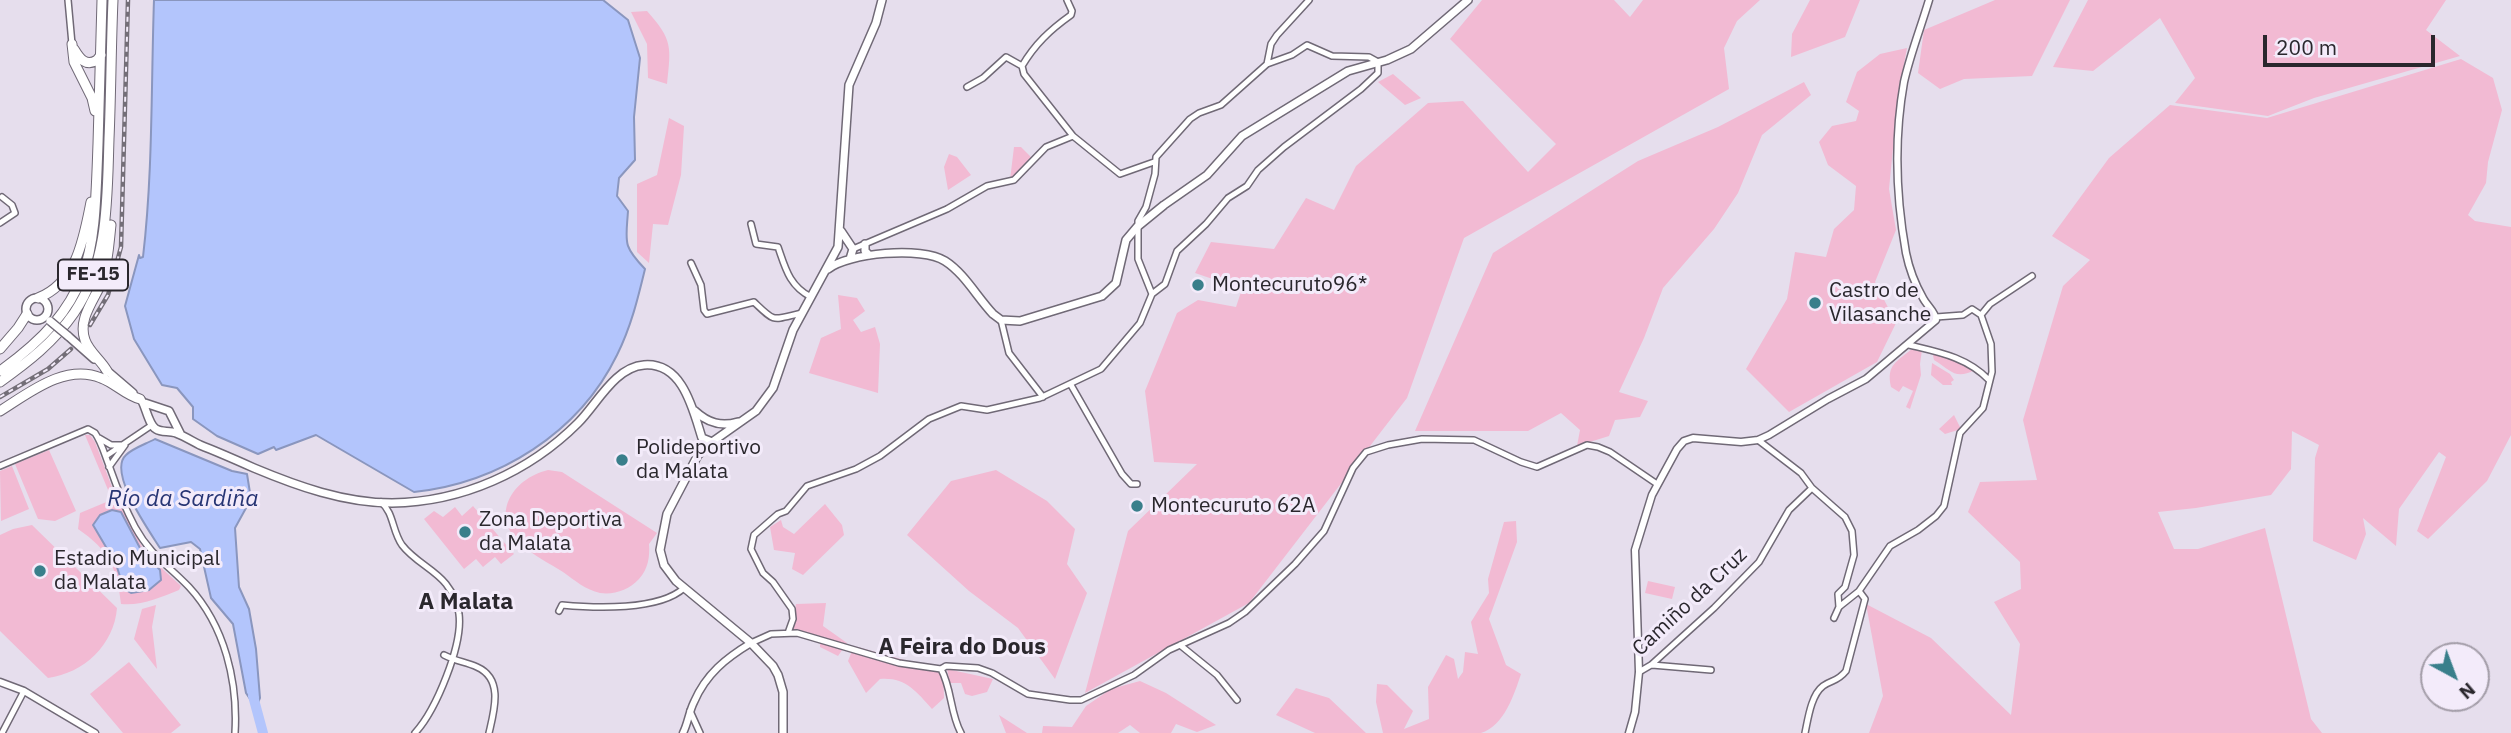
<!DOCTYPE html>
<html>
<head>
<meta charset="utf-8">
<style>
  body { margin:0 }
  #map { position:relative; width:2511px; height:733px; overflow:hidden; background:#e6deed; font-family:"IBM Plex Sans",sans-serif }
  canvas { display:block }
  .north { position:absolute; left:2420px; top:642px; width:70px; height:70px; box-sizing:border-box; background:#f3ebfa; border:2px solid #a39da8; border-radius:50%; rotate:139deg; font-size:19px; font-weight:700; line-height:28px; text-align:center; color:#2a272d }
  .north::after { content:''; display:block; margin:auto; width:24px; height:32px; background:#397f8b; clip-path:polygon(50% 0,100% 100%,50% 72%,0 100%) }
  .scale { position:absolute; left:2263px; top:35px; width:172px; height:32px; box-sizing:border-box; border:4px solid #2a272d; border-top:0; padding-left:9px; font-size:21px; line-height:24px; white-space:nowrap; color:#2a272d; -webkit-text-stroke:5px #f3ebfa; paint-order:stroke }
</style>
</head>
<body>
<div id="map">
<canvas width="2511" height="733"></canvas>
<div class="north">N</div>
<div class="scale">200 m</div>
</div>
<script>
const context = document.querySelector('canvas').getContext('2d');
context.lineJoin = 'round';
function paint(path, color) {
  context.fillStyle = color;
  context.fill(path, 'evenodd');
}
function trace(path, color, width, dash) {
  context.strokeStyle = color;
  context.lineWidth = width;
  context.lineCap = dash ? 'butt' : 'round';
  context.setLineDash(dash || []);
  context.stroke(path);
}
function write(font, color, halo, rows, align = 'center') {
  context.font = font + ' "IBM Plex Sans",sans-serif';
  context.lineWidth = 6;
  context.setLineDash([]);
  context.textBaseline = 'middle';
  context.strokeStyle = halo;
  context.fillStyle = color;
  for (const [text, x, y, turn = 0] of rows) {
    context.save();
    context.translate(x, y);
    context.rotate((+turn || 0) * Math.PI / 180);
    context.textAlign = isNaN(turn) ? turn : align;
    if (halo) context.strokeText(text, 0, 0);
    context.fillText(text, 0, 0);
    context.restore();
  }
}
paint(new Path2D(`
  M1482,0H1614L1630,17L1643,0H1760L1737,21L1724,48L1729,89L1464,238L1407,398L1249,603L1085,693L1128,531L1197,464L1154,462L1145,391L1177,313L1198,300L1236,307L1242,289L1195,273L1211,242L1274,249L1306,198L1334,210L1356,166L1428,103L1463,101L1528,172L1556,144L1450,39Z
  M1810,0H1860L1845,37L1791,57L1792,34Z
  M1995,0H2070L2032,76L1964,79L1940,89L1918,73L1924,30Z
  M2088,0H2446L2426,30L2460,56L2314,98L2268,116L2175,103L2195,78L2160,18L2093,71L2053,67Z
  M647,11C673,40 671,47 667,84L648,78L647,44L631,12Z
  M1907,48L1898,97L1889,189L1896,230L1875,282L1896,323L1877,362L1789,412L1746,369L1787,299L1795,252L1826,257L1834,229L1854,210L1856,186L1828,165L1819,142L1832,126L1856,121L1859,111L1846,102L1857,72L1880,54Z
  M2461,59L2493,78L2502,110L2488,162L2486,183L2468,215L2475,221L2511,227V435L2487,481L2428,539L2417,531L2446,457L2439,452L2399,509L2396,546L2363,518L2366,534L2356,560L2313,541L2315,458L2319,445L2292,431L2291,469L2271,495L2196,508L2158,512L2174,549H2198L2265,528L2311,719L2322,733H1869L1883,696L1866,604L1931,638L2011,715L2020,644L1994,602L2021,589L2020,562L1968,512L1980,482L2037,480L2023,420L2063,286L2090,260L2052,236L2109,158L2170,105L2267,118Z
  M1393,74L1421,98L1405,105L1378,82Z
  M1804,82L1811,95L1762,135L1738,193L1714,229L1663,288L1644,338L1619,392L1648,401L1640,417L1615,420L1609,436L1577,446L1580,430L1561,413L1528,431H1415L1493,253L1638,161L1718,127Z
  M669,118L684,126L681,175L668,225L653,224L649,263L637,252V184L657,175Z
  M1014,147H1021L1031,157L1010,180Z
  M949,154L957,157L971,175L948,190L944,167Z
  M838,295L857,298L865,311L853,320L861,332L875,327L880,344L878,393L809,373L821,338L841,329Z
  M1913,348L1922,350L1920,364L1921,375L1910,409L1906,407L1913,391L1903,386L1899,392L1891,387C1886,364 1897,362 1913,348Z
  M1932,351L1975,370C1955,380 1952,371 1934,360Z
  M1932,363L1950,374L1954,380L1951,382L1952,385H1943L1931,375Z
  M1954,415L1961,429L1945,434L1939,429Z
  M85,435H90L95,442L115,495L111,497Z
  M49,450L76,511L55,521L38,519L15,464Z
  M12,466L29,509L1,521L0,471Z
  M548,470L562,472L657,533L649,544C650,557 648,569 639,579C629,590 614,595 600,593C586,590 574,580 563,572C549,563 534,556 522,545C489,517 511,479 548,470Z
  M996,470L1047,501L1075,529L1067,564L1087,593L1055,679L1018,628L969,591L907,535L951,481Z
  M116,498L146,554L180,585L181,586L179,590C161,597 142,606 121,604C117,568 109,550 78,529L80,513ZM110,510L121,512L137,543L160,570L124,589L116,564L93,525L100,515Z
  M825,504L842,525L844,535L803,575L792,569L795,553L774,550L770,527L781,520L783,527L794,534Z
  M473,506L514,554L501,564L495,557L483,567L476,559L464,569L424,519L434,511L443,517L455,507L462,516Z
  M1516,521L1517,542L1489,619L1506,665L1521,674C1514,695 1504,726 1481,733H1383L1376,702L1377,684L1387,685L1413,711L1404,729L1429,719L1428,687L1446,655L1454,659L1458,679L1463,672L1465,652L1478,654L1471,622L1489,593L1488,579L1504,522Z
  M32,525L117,608C114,645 84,673 48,678L0,631V535L13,529Z
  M1648,581L1675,587L1672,599L1645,593Z
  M826,603L823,626L847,643L838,656L820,647V638L792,629L796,604Z
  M156,605L152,627L157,669L134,639L142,609Z
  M854,646L908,661L943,666L944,698L932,709C916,691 905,677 880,679L866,693L848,661Z
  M129,662L181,725L171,733H123L90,694Z
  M947,669L993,679L987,692L972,696L965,694L961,683H950Z
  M1140,681L1166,693L1216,725L1197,732L1176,724L1171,733H1140L1130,725L1118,733H1042L1043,726L1072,727L1086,706L1111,689Z
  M1296,688L1329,698L1366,733H1315L1276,715Z
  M999,715L1027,733H1006Z`), '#f2bad3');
const water = new Path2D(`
  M154,0H603L628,20L640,58L634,117L635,160L619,178L617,196L628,211C626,242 622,245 645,269C638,298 631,327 617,355C579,433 499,483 414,492L316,435L276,450L274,447L258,454L217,436L193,419V407L177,388L162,385L134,339L125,306L139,255L140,258L143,257C153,172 151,86 154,0Z
  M155,439L232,471L247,474L251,499L235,528L239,587L249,609L256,649L260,698L256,708L246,693L233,624L211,598L200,549L191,542L160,548C150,532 107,472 126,455C133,448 146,444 155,439Z
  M112,510L121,512L140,548L160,570L161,580L149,590L131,593L124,589L116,564L93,525L100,515Z`);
paint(water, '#b3c5fc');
trace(water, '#8a96be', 2);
trace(new Path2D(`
  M253,696L263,733`), '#b3c5fc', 10);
const minor = new Path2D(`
  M68,0L72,44
  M967,87L983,78L1006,57L1022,66
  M1073,136L1120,174L1154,162
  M0,223L15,213L12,205L2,197
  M751,224L756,244L778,247C785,267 789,286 811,297
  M853,249L947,209L987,186L1014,180L1046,147L1073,136L1024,74L1022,66C1035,44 1050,30 1071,15L1072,11L1067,0
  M691,263L701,285L704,310L707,314L754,302C776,323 771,320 802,313
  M1152,294L1138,259V221L1146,207L1155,174L1156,157L1190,119L1199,113L1221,105L1267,64L1271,44L1277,35L1309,0
  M1936,317L1963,315L1972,309L1981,315L1990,304L2032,276
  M1001,320L1009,353L1043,397
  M1909,345C1938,352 1967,357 1989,380
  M1071,385L1122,474L1131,484H1137
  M99,438L111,445H125L109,467
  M1758,440L1801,473L1812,488L1845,517L1852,531L1854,555L1845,587L1838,594L1839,607
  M106,456L152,425
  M0,466L88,429L95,433C102,443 105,456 110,468C117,488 125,508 135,527C151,556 168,565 189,587C225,626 238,682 235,733
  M381,502C394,513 392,531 402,545C414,561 434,569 446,584C453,593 458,603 459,614C463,645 436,710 415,733
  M1859,591L1890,546L1918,530L1936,516L1944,506L1960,433L1983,408L1992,372L1991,344L1981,315
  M559,611L562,605C594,608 659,611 684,588
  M788,633L793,619L792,609L773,582L763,573L751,549L754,535L778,514L786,511L807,486L856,469L880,456L929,419L961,406L987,410L1040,398L1101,369L1140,323L1152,294L1165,284L1177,251L1206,224L1228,198L1247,186L1258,170L1284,147L1361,89L1378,73V62L1369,57L1332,56L1307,45L1292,55L1267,64
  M751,643L771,634L797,633L899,663L941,669L946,666L978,668L992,673L1028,694L1070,700H1081L1134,675L1169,650L1229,623L1245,612L1295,564L1324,531L1353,468L1366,452L1388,445L1422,439L1474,440L1521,462L1537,467L1587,445L1598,447L1610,452L1657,484
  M1180,645L1217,675L1237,700
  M444,655C455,661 466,662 477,667C504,679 494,711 489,733
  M1652,665L1711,670
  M941,669C952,689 950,713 961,733
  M1639,672L1651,665L1714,608L1759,562L1789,510L1812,488
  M690,711L700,733
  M2,733L24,691
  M1805,733C1808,719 1811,695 1823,686C1833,679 1837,682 1846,671L1865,599L1859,591L1839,607L1834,618`);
const tertiary = new Path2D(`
  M0,682L24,691L95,733
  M683,733C688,723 689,712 694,702C706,674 726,658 751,643
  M1629,733L1635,712L1639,672L1635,550L1652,495L1677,449L1684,441L1693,438L1741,442L1758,440L1769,435L1828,399L1866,379L1936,320C1935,311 1927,306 1923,298C1915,284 1909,268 1906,253C1896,197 1894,138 1904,82C1910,55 1921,27 1929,0`);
const secondary = new Path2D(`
  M841,231L853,249L850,259
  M865,244V251L869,255
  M828,269C848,253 922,246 945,261C964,273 977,297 993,314L1001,320L1020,321L1102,296L1116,283L1126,240L1137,227L1164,205L1207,175L1242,136L1348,71L1387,60L1411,49L1468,0
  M26 309a11 11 0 1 1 22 0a11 11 0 1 1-22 0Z
  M68,336L94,359
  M105,369L133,393
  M142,401C146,408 149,425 156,429C162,433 169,430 176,433C184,436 192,441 200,445C218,452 236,460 254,468C297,486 344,503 392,503C462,502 529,472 578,423C597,404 615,367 644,365C683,362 693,410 702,438L712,442
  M145,403L169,411L180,433
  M695,411C708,423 721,427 738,422
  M783,733V692L778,675L773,666L751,643L676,581L664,565L660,550L667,514L698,455L712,442L756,411L773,388L793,330L838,247L849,85L876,23L882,0`);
const trunk = new Path2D(`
  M72,44L74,62L92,98L95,111
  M74,49C80,59 86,67 97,60L101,55
  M38,298C77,283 84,237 91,202
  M0,349L18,328L27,314
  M0,371C96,302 94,253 98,144C99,96 101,48 102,0
  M107,371C101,360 89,352 85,340C77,318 96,298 103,279C108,261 109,243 111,225
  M0,382C28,362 54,342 74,313C109,262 107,198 109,139C111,92 111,46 113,0
  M0,411C29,393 65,363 101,378C115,383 125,395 140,399`);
trace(minor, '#706976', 8);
trace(tertiary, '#706976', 9);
trace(secondary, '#706976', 10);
trace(trunk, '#706976', 11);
trace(minor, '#fff', 5);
trace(tertiary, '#fff', 6);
trace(secondary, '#fff', 7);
trace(trunk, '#fff', 9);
const rail = new Path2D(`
  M90,325L108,295L121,247L128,0
  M0,397L48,369L71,349`);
trace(rail, '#736e77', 4.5);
trace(rail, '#f3ebfa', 2, [5]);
const secondaryBridge = new Path2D(`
  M50,321L68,336`);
trace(secondaryBridge, '#706976', 10, []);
trace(secondaryBridge, '#fff', 7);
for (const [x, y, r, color] of [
  [1198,285,7,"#397f8b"],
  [1815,303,7,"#397f8b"],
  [622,460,7,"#397f8b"],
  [1137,506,7,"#397f8b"],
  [465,532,7,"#397f8b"],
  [40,571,7,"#397f8b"]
]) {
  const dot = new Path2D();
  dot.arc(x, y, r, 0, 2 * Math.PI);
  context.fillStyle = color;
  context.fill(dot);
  trace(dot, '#f3ebfa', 2.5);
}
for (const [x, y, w] of [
  [93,275,70]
]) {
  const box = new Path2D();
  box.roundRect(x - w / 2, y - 15.5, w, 31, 5);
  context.fillStyle = '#f3ebfa';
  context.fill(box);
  trace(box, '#2a272d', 2);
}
write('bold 19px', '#2a272d', null, [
  ["FE-15",93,275]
]);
write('21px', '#2a272d', '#f3ebfa', [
  ["Montecuruto96*",1212,285],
  ["Castro de",1829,291],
  ["Vilasanche",1829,315],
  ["Polideportivo",636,448],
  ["da Malata",636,472],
  ["Montecuruto 62A",1151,506],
  ["Zona Deportiva",479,520],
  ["da Malata",479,544],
  ["Estadio Municipal",54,559],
  ["da Malata",54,583]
], 'left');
write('21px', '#2a272d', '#f3ebfa', [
  ["Camiño da Cruz",1690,602,-43]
]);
write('italic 23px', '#273574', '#f3ebfa', [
  ["Río da Sardiña",183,499]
]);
write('bold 23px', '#2a272d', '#f3ebfa', [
  ["A Malata",466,602],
  ["A Feira do Dous",962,647]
]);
</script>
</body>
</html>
